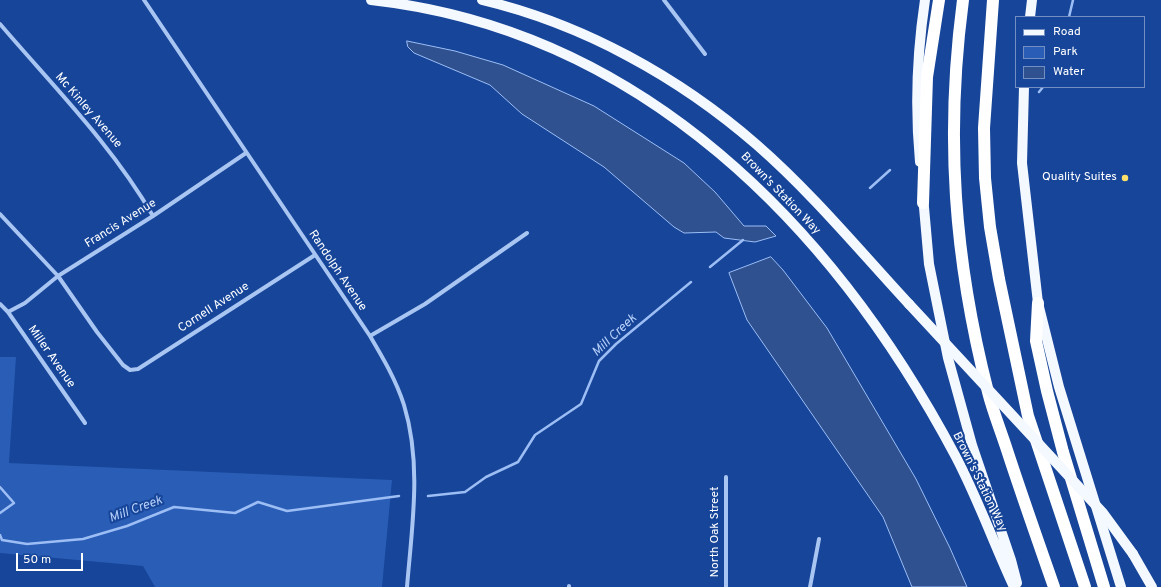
<!DOCTYPE html>
<html>
<head>
<meta charset="utf-8">
<style>
  body { margin:0 }
  #map { position:relative; width:1161px; height:587px; overflow:hidden; background:#164599; font-family:Overpass,sans-serif }
  canvas { display:block }
  .legend { position:absolute; left:1015px; top:16px; width:130px; height:72px; box-sizing:border-box; background:#164599; border:1px solid #738fc2; margin:0; padding:5px 7px; list-style:none; font-size:12px; color:#fff }
  .legend li { display:flex; align-items:center; gap:8px; height:20px }
  .legend b { width:20px; border:1px solid #738fc2 }
  .scale { position:absolute; left:16px; top:553px; width:67px; height:18px; box-sizing:border-box; border:2px solid #fff; border-top:0; padding-left:5px; font-size:12px; line-height:14px; white-space:nowrap; color:#fff; -webkit-text-stroke:3px #164599; paint-order:stroke }
</style>
</head>
<body>
<div id="map">
<canvas width="1161" height="587"></canvas>
<ul class="legend">
<li><b style="height:5px;background:#f4f8ff"></b>Road</li>
<li><b style="height:11px;background:#295db6"></b>Park</li>
<li><b style="height:11px;background:#305190"></b>Water</li>
</ul>
<div class="scale">50 m</div>
</div>
<script>
const context = document.querySelector('canvas').getContext('2d');
context.lineJoin = 'round';
function paint(path, color) {
  context.fillStyle = color;
  context.fill(path, 'evenodd');
}
function trace(path, color, width, dash) {
  context.strokeStyle = color;
  context.lineWidth = width;
  context.lineCap = dash ? 'butt' : 'round';
  context.setLineDash(dash || []);
  context.stroke(path);
}
function write(font, color, halo, rows, align = 'center') {
  context.font = font + ' Overpass,sans-serif';
  context.lineWidth = 4;
  context.setLineDash([]);
  context.textBaseline = 'middle';
  context.strokeStyle = halo;
  context.fillStyle = color;
  for (const [text, x, y, turn = 0] of rows) {
    context.save();
    context.translate(x, y);
    context.rotate((+turn || 0) * Math.PI / 180);
    context.textAlign = isNaN(turn) ? turn : align;
    if (halo) context.strokeText(text, 0, 0);
    context.fillText(text, 0, 0);
    context.restore();
  }
}
paint(new Path2D(`
  M0,357H16L9,463L392,480L382,587H155L143,566L0,553Z`), '#295db6');
const water = new Path2D(`
  M407,41L455,51L503,65L594,106L684,163L715,192L744,226H766L776,236L755,242L724,238L716,232L684,233L674,227L604,167L522,114L490,85L414,53L408,47Z
  M771,257L783,270L827,328L916,479L950,548L967,587H912L883,517L747,320L729,273Z`);
paint(water, '#305190');
trace(water, '#9cbef5', 1);
trace(new Path2D(`
  M1069,17L1073,0
  M1039,92L1043,87
  M870,188L890,170
  M710,267L743,240
  M0,487L14,503L0,513
  M428,496L465,492L486,477L518,462L535,435L581,404L599,361L616,344L691,282
  M0,535L2,540L27,544L83,539L127,526L174,507L235,513L258,502L287,511L399,496`), '#9cbef5', 2.5);
trace(new Path2D(`
  M144,0L370,336C383,358 396,380 404,405C422,464 412,526 407,587
  M664,0L705,54
  M0,24C53,86 112,145 153,216
  M0,214L58,276L97,332L123,365L130,370L138,369L315,255
  M0,304L8,312L85,423
  M8,312L25,303L58,276L153,216L246,153
  M370,336L425,304L527,233
  M726,477V587
  M569,586V587
  M810,587L819,539`), '#a9c5f2', 4);
trace(new Path2D(`
  M371,0C642,30 834,227 956,457C978,499 994,544 1014,587
  M482,0C583,24 679,77 757,145C812,193 860,251 909,304
  M1030,17L1032,0
  M1024,87L1022,163L1038,303L1059,387L1121,587
  M920,162C915,109 917,53 925,0
  M923,196L929,264L948,358L972,445L1011,560L1017,583
  M1133,554L1152,587`), '#f4f8ff', 10);
trace(new Path2D(`
  M963,0C945,136 954,259 988,392C993,412 1001,431 1007,450C1022,496 1038,541 1054,587
  M993,0L984,128L985,178L990,227L999,279L1028,416L1085,587
  M923,203L927,77L939,0
  M1038,303L1036,341L1047,391L1063,452L1104,587`), '#fff', 12);
trace(new Path2D(`
  M909,304L1103,513L1133,554`), '#f4f8ff', 10);
for (const [x, y, r, color] of [
  [1125,178,4,"#ffe06a"]
]) {
  const dot = new Path2D();
  dot.arc(x, y, r, 0, 2 * Math.PI);
  context.fillStyle = color;
  context.fill(dot);
  trace(dot, '#164599', 1.5);
}
write('12px', '#fff', '#164599', [
  ["Mc Kinley Avenue",88,111,49],
  ["Brown's Station Way",780,194,46],
  ["Francis Avenue",121,224,-32],
  ["Randolph Avenue",337,271,56],
  ["Cornell Avenue",214,308,-33],
  ["Miller Avenue",51,357,55],
  ["Brown's Station Way",979,482,64],
  ["North Oak Street",716,532,-90]
]);
write('12px', '#fff', '#164599', [
  ["Quality Suites",1117,178]
], 'right');
write('italic 13px', '#b6cff9', '#164599', [
  ["Mill Creek",615,336,-43],
  ["Mill Creek",136,510,-20]
]);
</script>
</body>
</html>
